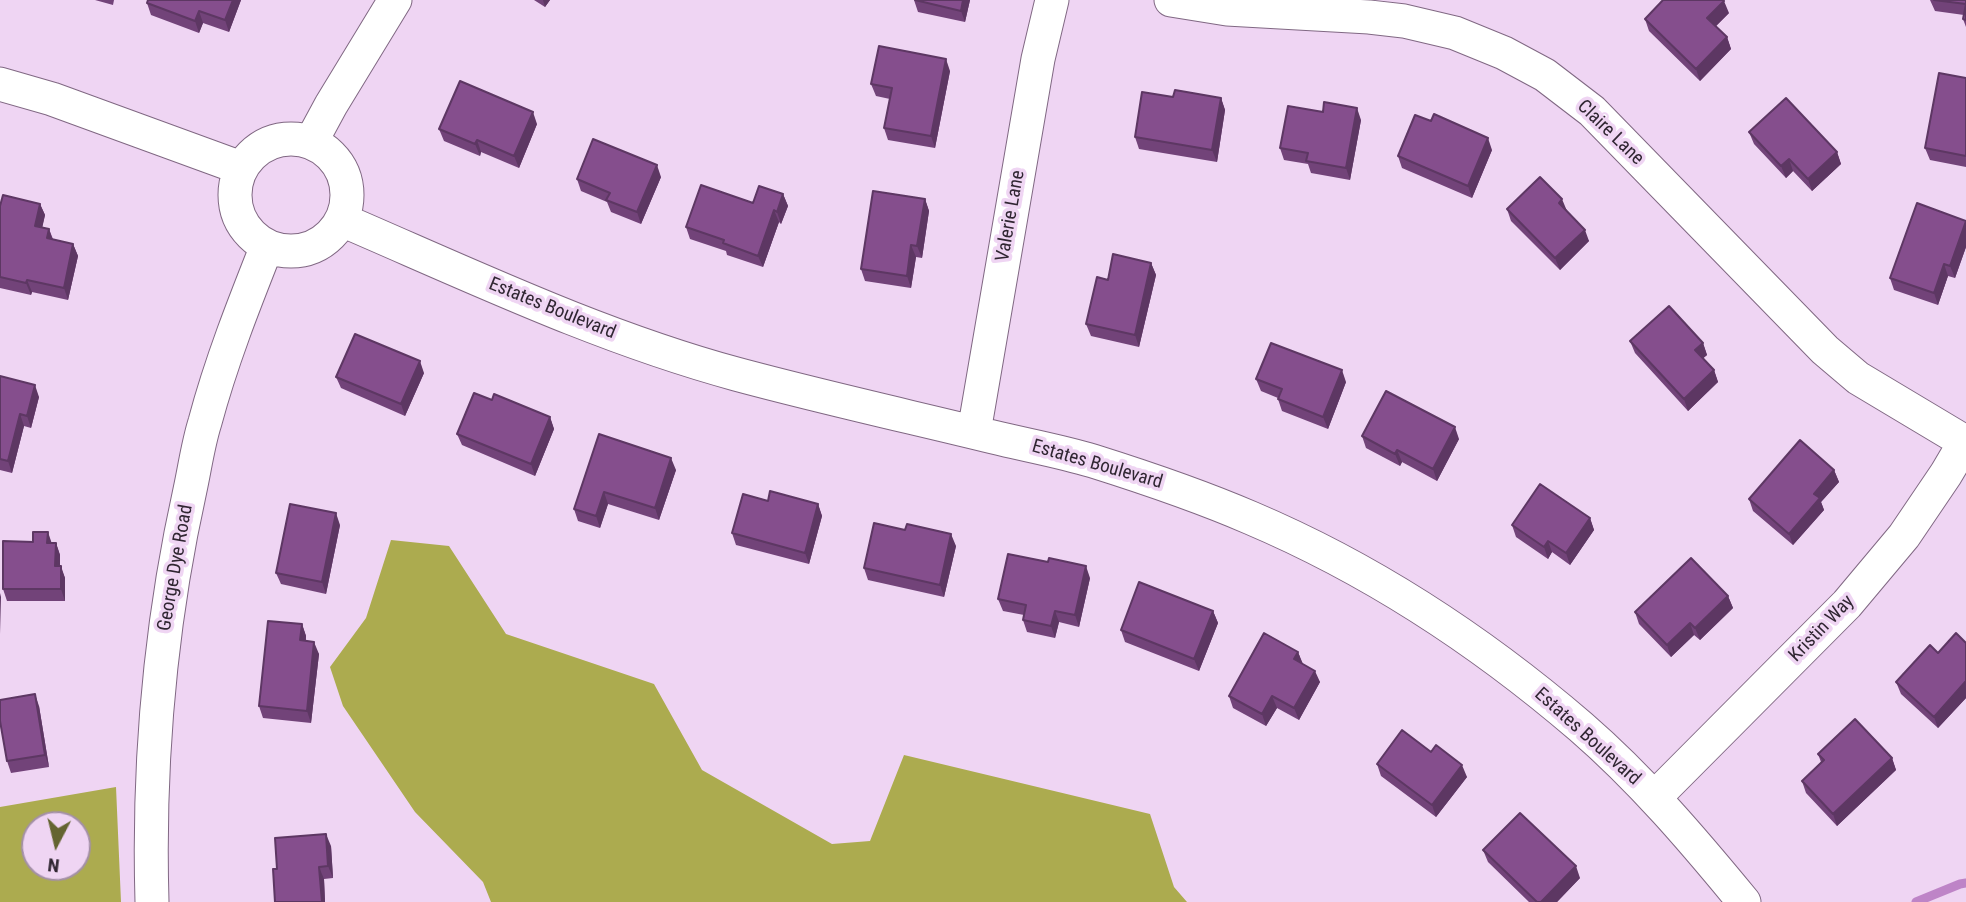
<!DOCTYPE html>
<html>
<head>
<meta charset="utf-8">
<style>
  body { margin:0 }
  #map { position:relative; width:1966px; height:902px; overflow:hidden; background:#efd5f3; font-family:"Roboto Condensed",sans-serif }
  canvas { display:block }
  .north { position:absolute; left:21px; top:811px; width:70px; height:70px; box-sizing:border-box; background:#efd5f3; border:2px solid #a38fa6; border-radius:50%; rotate:187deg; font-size:19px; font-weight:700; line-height:28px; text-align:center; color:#302632 }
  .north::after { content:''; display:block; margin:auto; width:24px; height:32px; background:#646431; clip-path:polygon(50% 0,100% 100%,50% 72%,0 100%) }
</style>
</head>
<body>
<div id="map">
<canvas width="1966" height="902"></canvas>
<div class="north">N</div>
</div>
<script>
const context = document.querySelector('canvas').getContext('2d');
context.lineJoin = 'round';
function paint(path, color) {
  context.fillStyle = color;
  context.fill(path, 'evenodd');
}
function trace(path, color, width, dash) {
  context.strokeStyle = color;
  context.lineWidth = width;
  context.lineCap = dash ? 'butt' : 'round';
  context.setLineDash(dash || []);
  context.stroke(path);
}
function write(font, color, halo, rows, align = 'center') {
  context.font = font + ' "Roboto Condensed",sans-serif';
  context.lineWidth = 7;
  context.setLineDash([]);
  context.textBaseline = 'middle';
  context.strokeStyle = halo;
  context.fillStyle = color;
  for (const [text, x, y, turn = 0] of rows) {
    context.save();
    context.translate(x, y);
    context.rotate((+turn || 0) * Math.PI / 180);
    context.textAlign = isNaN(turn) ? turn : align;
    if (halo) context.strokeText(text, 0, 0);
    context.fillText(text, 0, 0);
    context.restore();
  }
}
paint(new Path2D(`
  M391,540L449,546L506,634L654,684L702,770L832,844L870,841L904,755L1150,814L1174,887L1187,902H491L483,882L415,812L343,706L330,667L366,618Z
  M116,787L121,902H0V807ZM77,825V867H35V825Z`), '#acab4f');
trace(new Path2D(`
  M1916,902L1960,884L1966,883`), '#be84c7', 9);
const minor = new Path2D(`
  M1171,0L1227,9L1369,17L1404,21L1455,33L1504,53L1545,75L1592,111L1825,350L1858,378L1965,442
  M0,84L52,99L241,168
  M235 195a56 56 0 1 1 112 0a56 56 0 1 1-112 0Z
  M311,142L331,105L395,0
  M342,220C472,276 600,337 736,374C821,397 907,416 993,437C1026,445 1060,451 1093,461C1147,478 1200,496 1251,518C1371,569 1482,642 1581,727C1641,779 1693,840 1744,902
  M974,432L1038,59L1052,0
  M1654,798L1847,604L1904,536L1946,474L1966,440
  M152,902C148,764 160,625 190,490C195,467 198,444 205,422C221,362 244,304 267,246`);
trace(minor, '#806883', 35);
trace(minor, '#fff', 33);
paint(new Path2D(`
  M95,0H114L113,5Z
  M148,0H241L229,32L203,23L199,33L151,15L147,3Z
  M534,0H550L545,7Z
  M914,0H970L965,22L918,12Z
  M1930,0H1966V27L1963,19L1964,15L1935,11Z
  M1729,13L1716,26L1727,37L1731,49L1700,81L1649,31L1645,19Z
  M950,71L935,148L888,140L884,128L890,99L876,96L871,84Z
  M1966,78V167L1930,160L1925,148Z
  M1173,97L1221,98L1225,110L1217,162L1139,149L1135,137Z
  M1361,120L1350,180L1311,173L1308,164L1284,160L1280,148Z
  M537,124L519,168L481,152L480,156L444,141L439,129Z
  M1749,132L1837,152L1841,164L1812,191L1793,171L1786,178L1754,144Z
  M1492,150L1472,198L1402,168L1398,156Z
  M661,177L641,224L611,212L607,202L581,191L577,179Z
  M783,194L788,206L781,224L779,222L763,267L727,255L726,251L690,239L686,227L753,203Z
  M925,199L929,211L922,258L916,257L911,288L865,281L861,269Z
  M40,204L45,215L42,227L49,229L53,239L73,244L78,256L68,300L32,292L31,295L0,288V206Z
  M1507,209L1567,211L1589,241L1560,270L1511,221Z
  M1966,221V247L1955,278L1948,276L1938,305L1894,290L1890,278Z
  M1151,263L1156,275L1139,347L1091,336L1086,324L1108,280Z
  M1630,341L1703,343L1707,355L1703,358L1714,370L1718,382L1688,411L1635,353Z
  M424,373L405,416L341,388L336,377Z
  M0,376L39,397L31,428L24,426L12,473L0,470Z
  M1256,379L1346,382L1328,429L1282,411L1278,399V398L1261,391Z
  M492,400L550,417L554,429L535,476L462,445L457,434Z
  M599,434L676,470L659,520L608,504L600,528L578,521L574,509Z
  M1362,436L1459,439L1437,481L1402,462L1400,466L1366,448Z
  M1834,470L1839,482L1821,502L1824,510L1793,545L1753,511L1749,499Z
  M818,504L822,516L809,564L736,545L732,533Z
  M1590,518L1594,530L1570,565L1552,552L1548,559L1516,537L1512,525Z
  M340,525L326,594L281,584L276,573Z
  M905,530L956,546L944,597L868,580L864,568Z
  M52,543H56L60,555V566L65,578V601H7L3,589Z
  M1090,578L1079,627L1059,622L1055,638L1027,632L1023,620L1024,615L1003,611L998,599Z
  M1728,596L1733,608L1700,640L1694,635L1671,657L1639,624L1635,612Z
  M1213,611L1218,623L1199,671L1125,642L1121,630Z
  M302,624L306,636V641L319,654L311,723L263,718L259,706Z
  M1966,643V698L1938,728L1901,694L1896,682L1938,653Z
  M1298,652L1302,663L1320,682L1299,720L1277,708L1266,726L1233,708L1229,696Z
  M39,706L49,767L11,773L7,761Z
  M1431,752L1467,777L1436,817L1381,776L1377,764Z
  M1818,754L1892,758L1896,770L1837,826L1806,793L1802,781L1821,762Z
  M331,846L333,878L324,879L325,902H275Z
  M1483,850L1580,878L1557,902H1529L1488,862Z`), '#724379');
paint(new Path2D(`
  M233,0H241L229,32L225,20Z
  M543,0H550L545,7Z
  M963,0H970L965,22L961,11Z
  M1724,1L1729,13L1712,30L1707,18Z
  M199,11L203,23L199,33L195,21Z
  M1727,37L1731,49L1700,81L1696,69Z
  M946,59L950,71L935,148L931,136Z
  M1221,98L1225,110L1217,162L1212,150Z
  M1357,108L1361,120L1350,180L1346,168Z
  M533,112L537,124L519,168L514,156Z
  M1488,138L1492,150L1472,198L1468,186Z
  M477,140L481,152L480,156L475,144Z
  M1837,152L1841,164L1812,191L1808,179Z
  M1789,159L1793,171L1786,178L1781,166Z
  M657,165L661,177L641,224L637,212Z
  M783,194L788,206L781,224L777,212Z
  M925,199L929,211L922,258L917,246Z
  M1562,199L1567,211L1559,203Z
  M40,204L45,215L40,238L35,226Z
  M774,210L779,222L763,267L758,256Z
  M1966,223V247L1955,278L1950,266Z
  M49,229L53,241L47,238Z
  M1585,230L1589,241L1560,270L1555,258Z
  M73,244L78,256L68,300L64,288Z
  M911,245L916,257L911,288L907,276Z
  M1151,263L1156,275L1139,347L1135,335Z
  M1944,264L1948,276L1938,305L1934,293Z
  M27,280L32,292L31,295L26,283Z
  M1703,343L1707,355L1699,362L1695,350Z
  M420,361L424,373L405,416L401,404Z
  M1342,370L1346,382L1328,429L1323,417Z
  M1714,370L1718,382L1688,411L1684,399Z
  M35,385L39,397L31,428L27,416Z
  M20,414L24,426L12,473L8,461Z
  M550,417L554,429L535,476L531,464Z
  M1455,427L1459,439L1437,481L1433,469Z
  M1397,450L1402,462L1400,466L1395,454Z
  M671,458L676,470L659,520L655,508Z
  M1834,470L1839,482L1821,502L1824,510L1793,545L1789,534L1814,494Z
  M604,492L608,504L600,528L596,516Z
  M818,504L822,516L809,564L805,553Z
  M336,513L340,525L326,594L322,582Z
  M1590,518L1594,530L1570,565L1566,553Z
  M48,532L52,544L47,543Z
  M951,534L956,546L944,597L940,585Z
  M1548,541L1552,552L1548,559L1544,547Z
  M56,543L60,555V578L55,566Z
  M61,566L65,578V601L61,589Z
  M1086,566L1090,578L1079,627L1075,615Z
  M0,593L1,597L0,634Z
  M1728,596L1733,608L1700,640L1695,628Z
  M1055,611L1059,622L1055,638L1051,626Z
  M1213,611L1218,623L1199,671L1194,659Z
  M1690,623L1694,635L1671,657L1667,645Z
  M302,624L306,636L304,652L300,640Z
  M314,642L319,654L311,723L307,711Z
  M1298,652L1303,664L1294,659Z
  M1315,671L1320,682L1299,720L1294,708Z
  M1966,681V698L1938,728L1934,717Z
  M35,694L39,706L49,767L45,755Z
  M1272,696L1277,708L1266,726L1262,714Z
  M1892,758L1896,770L1837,826L1833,814Z
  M1462,765L1467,777L1436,817L1432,805Z
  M326,834L331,846L333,878L328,866Z
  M1576,866L1580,878L1557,902H1541Z
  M319,867L324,879L325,902H322Z`), '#5d3763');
const building = new Path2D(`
  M148,0H233L225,20L199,11L195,21L147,3Z
  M915,0H963L961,11Z
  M1663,0H1723L1724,1L1707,18L1727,37L1696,69L1645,19Z
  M1934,0H1966V20L1963,19L1966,4Z
  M879,46L946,59L931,136L884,128L892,88L871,84Z
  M1939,73L1966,78V156L1925,148Z
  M460,81L533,112L514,156L477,140L475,144L439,129Z
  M1175,90L1221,98L1212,150L1135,137L1142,92L1173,97Z
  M1786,98L1837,152L1808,179L1789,159L1781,166L1749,132Z
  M1324,102L1357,108L1346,168L1306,161L1308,153L1280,148L1288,106L1323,112Z
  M1434,114L1488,138L1468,186L1398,156L1415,115L1431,121Z
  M593,139L657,165L637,212L606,200L610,193L577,179Z
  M1540,177L1562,199L1559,203L1585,230L1555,258L1507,209Z
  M701,185L753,203L759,186L783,194L777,212L774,210L758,256L723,243L724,240L686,227Z
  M873,191L925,199L917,246L911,245L907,276L861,269Z
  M3,195L40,204L35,226L49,229L47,238L73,244L64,288L27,280L26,283L0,277V206Z
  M1917,203L1966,221L1950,266L1944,264L1934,293L1890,278Z
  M1113,254L1151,263L1135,335L1086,324L1097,277L1108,280Z
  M1669,306L1703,343L1695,350L1714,370L1684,399L1630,341Z
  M355,334L420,361L401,404L336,377Z
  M1271,343L1342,370L1323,417L1278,399L1282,389L1256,379Z
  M0,376L35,385L27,416L20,414L8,461L0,459Z
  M1386,391L1455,427L1433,469L1397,450L1395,454L1362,436Z
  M474,393L492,400L494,394L550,417L531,464L457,434Z
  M599,434L671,458L655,508L604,492L596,516L574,509Z
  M1800,440L1834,470L1814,494L1820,498L1789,534L1749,499Z
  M1540,484L1590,518L1566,553L1548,541L1544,547L1512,525Z
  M770,491L818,504L805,553L732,533L743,494L768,501Z
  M290,504L336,513L322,582L276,573Z
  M874,523L905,530L907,524L951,534L940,585L864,568Z
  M33,532H48L47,543H56L55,566H61V589H3V541L33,542Z
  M1008,554L1048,562L1049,558L1086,566L1075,615L1055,611L1051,626L1023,620L1026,605L998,599Z
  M1691,558L1728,596L1695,628L1690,623L1667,645L1635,612Z
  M1139,582L1213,611L1194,659L1121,630Z
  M268,621L302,624L300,640L314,642L307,711L259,706Z
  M1264,633L1298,652L1294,659L1315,671L1294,708L1272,696L1262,714L1229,696Z
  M1956,633L1966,643V681L1934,717L1896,682L1930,645L1938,653Z
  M35,694L45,755L7,761L0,721V700Z
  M1855,719L1892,758L1833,814L1802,781L1824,760L1818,754Z
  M1402,730L1431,752L1436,745L1462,765L1432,805L1377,764Z
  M1520,813L1576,866L1541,902H1537L1483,850Z
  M326,834L328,866L319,867L322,902H275L273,869H277L275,838Z`);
paint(building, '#854e8d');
trace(building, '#5d3763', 2);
write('19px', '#302632', '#efd5f3', [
  ["Claire Lane",1610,133,44],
  ["Valerie Lane",1011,216,-80],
  ["Estates Boulevard",552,309,22],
  ["Estates Boulevard",1097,465,16],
  ["George Dye Road",176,568,-80],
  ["Kristin Way",1822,629,-46],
  ["Estates Boulevard",1587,737,42]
]);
</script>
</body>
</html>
